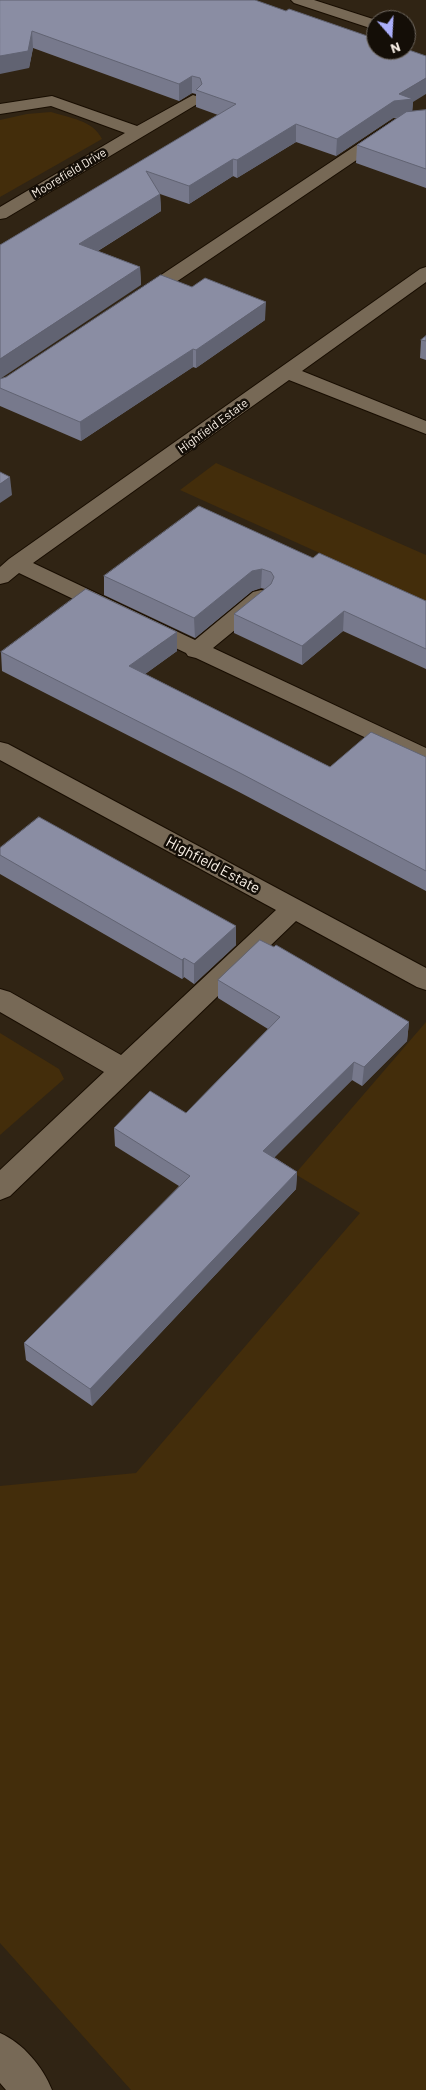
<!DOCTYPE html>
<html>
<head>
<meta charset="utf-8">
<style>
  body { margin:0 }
  #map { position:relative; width:426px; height:2090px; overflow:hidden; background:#302414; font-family:Barlow,sans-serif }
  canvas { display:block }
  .north { position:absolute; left:366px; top:10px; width:50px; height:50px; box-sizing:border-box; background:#140e07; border:1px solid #706961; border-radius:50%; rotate:161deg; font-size:14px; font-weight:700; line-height:20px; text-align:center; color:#faf1e7 }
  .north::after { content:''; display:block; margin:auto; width:18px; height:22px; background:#abaffb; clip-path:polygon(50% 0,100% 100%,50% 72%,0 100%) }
</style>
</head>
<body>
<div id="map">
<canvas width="426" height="2090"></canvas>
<div class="north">N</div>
</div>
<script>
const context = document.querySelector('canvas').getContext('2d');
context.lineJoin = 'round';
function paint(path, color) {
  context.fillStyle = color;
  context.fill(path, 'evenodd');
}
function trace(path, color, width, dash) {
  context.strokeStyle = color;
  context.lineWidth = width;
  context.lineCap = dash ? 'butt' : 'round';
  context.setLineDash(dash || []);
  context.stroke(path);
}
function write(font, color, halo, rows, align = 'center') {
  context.font = font + ' Barlow,sans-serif';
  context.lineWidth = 5;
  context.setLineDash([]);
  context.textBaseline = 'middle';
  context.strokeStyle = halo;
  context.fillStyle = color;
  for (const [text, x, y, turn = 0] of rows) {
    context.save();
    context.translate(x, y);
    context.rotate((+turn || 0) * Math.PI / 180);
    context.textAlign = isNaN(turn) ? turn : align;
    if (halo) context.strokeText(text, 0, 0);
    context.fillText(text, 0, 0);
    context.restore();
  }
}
paint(new Path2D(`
  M51,112C69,118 93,120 102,139L0,197V120L27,114Z
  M216,463L426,555V601L180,490Z
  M426,1022V2090H131L0,1943V1486L136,1473L360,1213L295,1174Z
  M0,1033L59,1069L64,1079L0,1135Z`), '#432d0b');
const minor = new Path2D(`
  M291,0H314L376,20V30L294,3Z
  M406,30L412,32L415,35L412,38L406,40Z
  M193,95L199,97L201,100L199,103L6,218L0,219V207L125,133L51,106L0,114V104L52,96L137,126Z
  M426,116V126L404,128L145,303H131L129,299L131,295L394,120Z
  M426,267V282L302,371L426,421V434L289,380L33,563L195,640L253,592L261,590L269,592L272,597L269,602L213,648L426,748V766L196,658L188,656L186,653L19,573L8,582L0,584V567L9,559L420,269Z
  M0,742L8,744L426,968V990L417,987L296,921L10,1196L0,1200V1170L104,1072L0,1012V989L10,992L121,1055L276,910L0,760Z
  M0,2033C23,2043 43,2067 52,2090H6L0,2083Z`);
trace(minor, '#180d01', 2);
paint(minor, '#776956');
paint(new Path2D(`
  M0,0L413,102L412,111L426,110V188L356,163L357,145L397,118H393L336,156L296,142L237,178L233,176L189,204L160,194L161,211L98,251L140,267L141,285L0,245L218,115L196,107V94L192,93L179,101L33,48L29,68Z
  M265,320L196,368L193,367L81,441L0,406V379Z
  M426,336V360L420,358L421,340Z
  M313,558L426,601V669L343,631L302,665L234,633V614L265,589L261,588L252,591L195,638L104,595V576Z
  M177,651L145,674L330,767L426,757V891L239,792L2,671L1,652Z
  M0,848L236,926V945L194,984L184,977L182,979L0,874Z
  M218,980L409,1022L407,1041L362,1086L352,1080L274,1157L297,1172L296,1189L92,1406L26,1360L24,1343L179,1186L115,1146L114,1128L186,1113L268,1029L218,998Z`), '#77798c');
paint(new Path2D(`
  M32,31L33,48L29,68L0,74V56Z
  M192,76V93L179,101V84Z
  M426,78V94L413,102L412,116L393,118L336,156L337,139L399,94Z
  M296,124V142L237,178V160Z
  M233,159V176L189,204V186Z
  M160,194L161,211L80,262L79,244Z
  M140,267L141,285L0,379V359Z
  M266,302L265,320L196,368V350Z
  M193,349V367L81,441L80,422Z
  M10,477L12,495L0,503V484Z
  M262,569L261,588L252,591L195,638L194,618L252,571Z
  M344,611L343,631L302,665V646Z
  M177,632V651L130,685L129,666Z
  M236,926V945L194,984V964Z
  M184,958V977L182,979V960Z
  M409,1022L407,1041L362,1086L364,1067Z
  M354,1062L352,1080L263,1169V1151Z
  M297,1172L296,1189L92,1406L90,1389Z`), '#616372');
const building = new Path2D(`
  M0,0H255L286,11L289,9L376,39V50H406V49L426,56V78L399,94L413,99L394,101L337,139L296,124L237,160L233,159L189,186L146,171L160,194L79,244L140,267L0,359V245L236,104L196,90L202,84L200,78L192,76L179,84L32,31L28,51L0,56Z
  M426,110V169L357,145L406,112Z
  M161,275L192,287L205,278L266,302L196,350L193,349L80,422L0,388V379L6,377Z
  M426,336V341L421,340Z
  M0,472L10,477L0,484Z
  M199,506L313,558L319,553L426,601V649L344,611L302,646L234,614L271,584L274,577L271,572L262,569L252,571L194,618L104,576Z
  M86,589L177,632L129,666L330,767L371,732L426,757V871L240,773L1,652Z
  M39,817L236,926L194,964L184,958L182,960L0,855V848Z
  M260,940L274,947L276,945L409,1022L364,1067L354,1062L263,1151L297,1172L90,1389L24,1343L190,1176L114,1128L150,1091L186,1113L280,1017L218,980Z`);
paint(building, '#8a8da3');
trace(building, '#616372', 1);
write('12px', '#faf1e7', '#140e07', [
  ["Moorefield Drive",69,173,-31],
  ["Highfield Estate",213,426,-36]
]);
write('15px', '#faf1e7', '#140e07', [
  ["Highfield Estate",213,865,28]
]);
</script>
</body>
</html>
